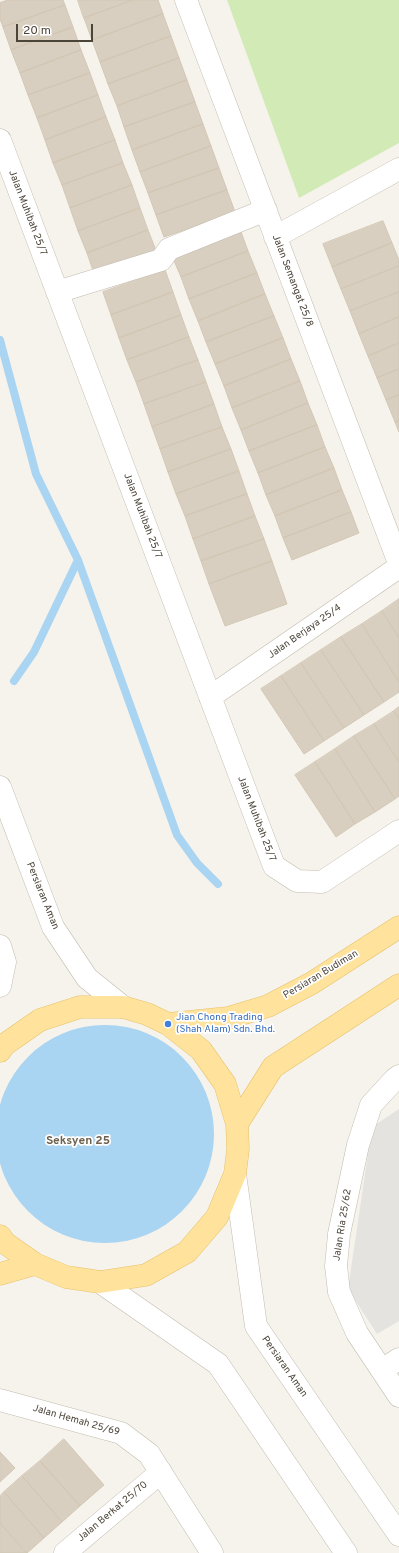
<!DOCTYPE html>
<html>
<head>
<meta charset="utf-8">
<style>
  body { margin:0 }
  #map { position:relative; width:399px; height:1553px; overflow:hidden; background:#f6f3ec; font-family:Overpass,sans-serif }
  canvas { display:block }
  .scale { position:absolute; left:16px; top:24px; width:77px; height:18px; box-sizing:border-box; border:2px solid #4b4439; border-top:0; padding-left:5px; font-size:12px; line-height:14px; white-space:nowrap; color:#4b4439; -webkit-text-stroke:3px #fff; paint-order:stroke }
</style>
</head>
<body>
<div id="map">
<canvas width="399" height="1553"></canvas>
<div class="scale">20 m</div>
</div>
<script>
const context = document.querySelector('canvas').getContext('2d');
context.lineJoin = 'round';
function paint(path, color) {
  context.fillStyle = color;
  context.fill(path, 'evenodd');
}
function trace(path, color, width, dash) {
  context.strokeStyle = color;
  context.lineWidth = width;
  context.lineCap = dash ? 'butt' : 'round';
  context.setLineDash(dash || []);
  context.stroke(path);
}
function write(font, color, halo, rows, align = 'center') {
  context.font = font + ' Overpass,sans-serif';
  context.lineWidth = 3.5;
  context.setLineDash([]);
  context.textBaseline = 'middle';
  context.strokeStyle = halo;
  context.fillStyle = color;
  for (const [text, x, y, turn = 0] of rows) {
    context.save();
    context.translate(x, y);
    context.rotate((+turn || 0) * Math.PI / 180);
    context.textAlign = isNaN(turn) ? turn : align;
    if (halo) context.strokeText(text, 0, 0);
    context.fillText(text, 0, 0);
    context.restore();
  }
}
paint(new Path2D(`
  M227,0H399V143L299,198Z`), '#d2eab5');
paint(new Path2D(`
  M399,1109V1321L377,1334L348,1289L372,1127Z`), '#e5e3e0');
paint(new Path2D(`
  M-4 1134a109 109 0 1 1 218 0a109 109 0 1 1-218 0Z`), '#a9d4f2');
trace(new Path2D(`
  M0,340L36,474L78,560L177,835L197,863L218,884
  M14,681L34,652L78,560`), '#a9d4f2', 8);
const building = new Path2D(`
  M8,0H63L65,5L3,27L0,19V3Z
  M78,0H133L84,18Z
  M133,0H158L163,14L92,40L84,18Z
  M65,5L73,27L11,50L3,27Z
  M163,14L171,36L100,62L92,40Z
  M73,27L81,50L20,73L11,50Z
  M171,36L179,58L108,84L100,62Z
  M81,50L90,73L28,95L20,73Z
  M179,58L187,80L117,106L108,84Z
  M90,73L98,95L37,118L28,95Z
  M187,80L195,102L124,127L117,106Z
  M98,95L106,117L45,140L37,118Z
  M195,102L203,124L132,150L124,127Z
  M106,117L115,140L53,163L45,140Z
  M203,124L211,146L140,172L132,150Z
  M115,140L123,163L62,185L53,163Z
  M211,146L219,168L148,193L140,172Z
  M123,163L132,185L70,208L62,185Z
  M219,168L227,190L156,215L148,193Z
  M132,185L140,208L78,231L70,208Z
  M227,190L235,212L164,237L156,215Z
  M140,208L148,230L87,253L78,231Z
  M383,221L392,243L332,267L323,244Z
  M240,229L248,251L181,277L172,256Z
  M148,230L157,253L95,276L87,253Z
  M392,243L399,260V266L341,289L332,267Z
  M248,251L257,273L189,299L181,277Z
  M399,266V292L350,311L341,289Z
  M165,270L173,292L111,315L103,292Z
  M257,273L265,294L198,321L189,299Z
  M173,292L181,315L119,338L111,315Z
  M399,292V317L359,334L350,311Z
  M265,294L274,316L206,342L198,321Z
  M181,315L189,337L127,360L119,338Z
  M274,316L283,338L215,364L206,342Z
  M399,317V343L368,356L359,334Z
  M189,337L198,360L136,382L127,360Z
  M283,338L291,359L224,386L215,364Z
  M399,343V369L377,378L368,356Z
  M291,359L300,381L232,408L224,386Z
  M198,360L206,382L144,404L136,382Z
  M399,369V395L386,400L377,378Z
  M300,381L308,403L241,430L232,408Z
  M206,382L214,404L152,427L144,404Z
  M399,395V421L395,422L386,400Z
  M308,403L317,425L249,451L241,430Z
  M214,404L222,427L160,449L152,427Z
  M399,421V432L395,422Z
  M317,425L325,447L258,473L249,451Z
  M222,427L231,449L168,472L160,449Z
  M325,447L334,468L266,495L258,473Z
  M231,449L239,471L176,494L168,472Z
  M334,468L342,490L275,516L266,495Z
  M239,471L247,494L185,516L176,494Z
  M342,490L351,512L283,538L275,516Z
  M247,494L255,516L193,539L185,516Z
  M351,512L359,533L292,560L283,538Z
  M255,516L264,539L201,561L193,539Z
  M264,539L272,561L209,584L201,561Z
  M272,561L287,604L225,626L209,584Z
  M399,599V638L382,611Z
  M382,611L399,638V682L362,624Z
  M362,624L399,682V692L384,702L341,637Z
  M341,637L384,702L364,715L321,650Z
  M321,650L364,715L344,728L301,663Z
  M301,663L344,728L324,741L281,676Z
  M281,676L324,741L304,754L261,689Z
  M399,707V719L394,711Z
  M394,711L399,719V762L374,724Z
  M374,724L399,762V796L395,799L354,736Z
  M354,736L395,799L375,812L335,749Z
  M335,749L375,812L355,824L315,762Z
  M315,762L355,824L336,837L295,775Z
  M64,1439L104,1485L80,1506L40,1461Z
  M0,1452L15,1468L0,1482Z
  M40,1461L80,1506L62,1522L22,1476Z
  M22,1476L62,1522L44,1538L4,1492Z
  M4,1492L44,1538L27,1553L0,1523V1496Z
  M0,1523L26,1553H0Z`);
paint(building, '#d8cfc1');
trace(building, '#d3c7b4', 1);
const minor = new Path2D(`
  M186,0L399,563
  M0,140L274,866L297,881L322,882L399,831
  M275,237L399,169
  M57,292L161,260L169,249L266,210
  M210,697L399,567
  M0,787L53,927L87,978L123,1007
  M0,946L5,962L0,986
  M399,1076L395,1079L371,1105L358,1145L339,1234L336,1266L339,1292L357,1333L399,1396
  M235,1174L256,1326L399,1535
  M100,1282L218,1364L346,1553
  M382,1370L399,1359
  M0,1400L121,1433L149,1454L212,1553
  M65,1553L161,1472`);
const major = new Path2D(`
  M168,1024L228,1018L268,1006L312,983L399,927
  M0,1051L4,1045L40,1020L80,1007H123L147,1014L168,1024L201,1050L225,1084L237,1124L238,1149L235,1174L217,1217L187,1252L146,1275L100,1282L66,1277L35,1264L5,1243L0,1236
  M237,1124L273,1067L399,985
  M0,1274L35,1264`);
trace(minor, '#c2bbae', 23);
trace(major, '#e6c16a', 23);
trace(minor, '#fff', 22);
trace(major, '#ffe39c', 22);
for (const [x, y, r, color] of [
  [168,1024,4,"#3f7fe0"]
]) {
  const dot = new Path2D();
  dot.arc(x, y, r, 0, 2 * Math.PI);
  context.fillStyle = color;
  context.fill(dot);
  trace(dot, '#fff', 1.5);
}
write('10px', '#4b4439', '#fff', [
  ["Jalan Muhibah 25/7",27,213,69],
  ["Jalan Semangat 25/8",292,281,69],
  ["Jalan Muhibah 25/7",142,516,69],
  ["Jalan Berjaya 25/4",305,632,-35],
  ["Jalan Muhibah 25/7",256,819,69],
  ["Persiaran Aman",42,896,68],
  ["Persiaran Budiman",321,975,-31],
  ["Jalan Ria 25/62",343,1225,-81],
  ["Persiaran Aman",284,1367,55],
  ["Jalan Hemah 25/69",76,1421,16],
  ["Jalan Berkat 25/70",113,1512,-40]
]);
write('10px', '#366cbe', '#fff', [
  ["Jian Chong Trading",176,1018],
  ["(Shah Alam) Sdn. Bhd.",176,1030]
], 'left');
write('bold 12px', '#6e6250', '#fff', [
  ["Seksyen 25",78,1142]
]);
</script>
</body>
</html>
